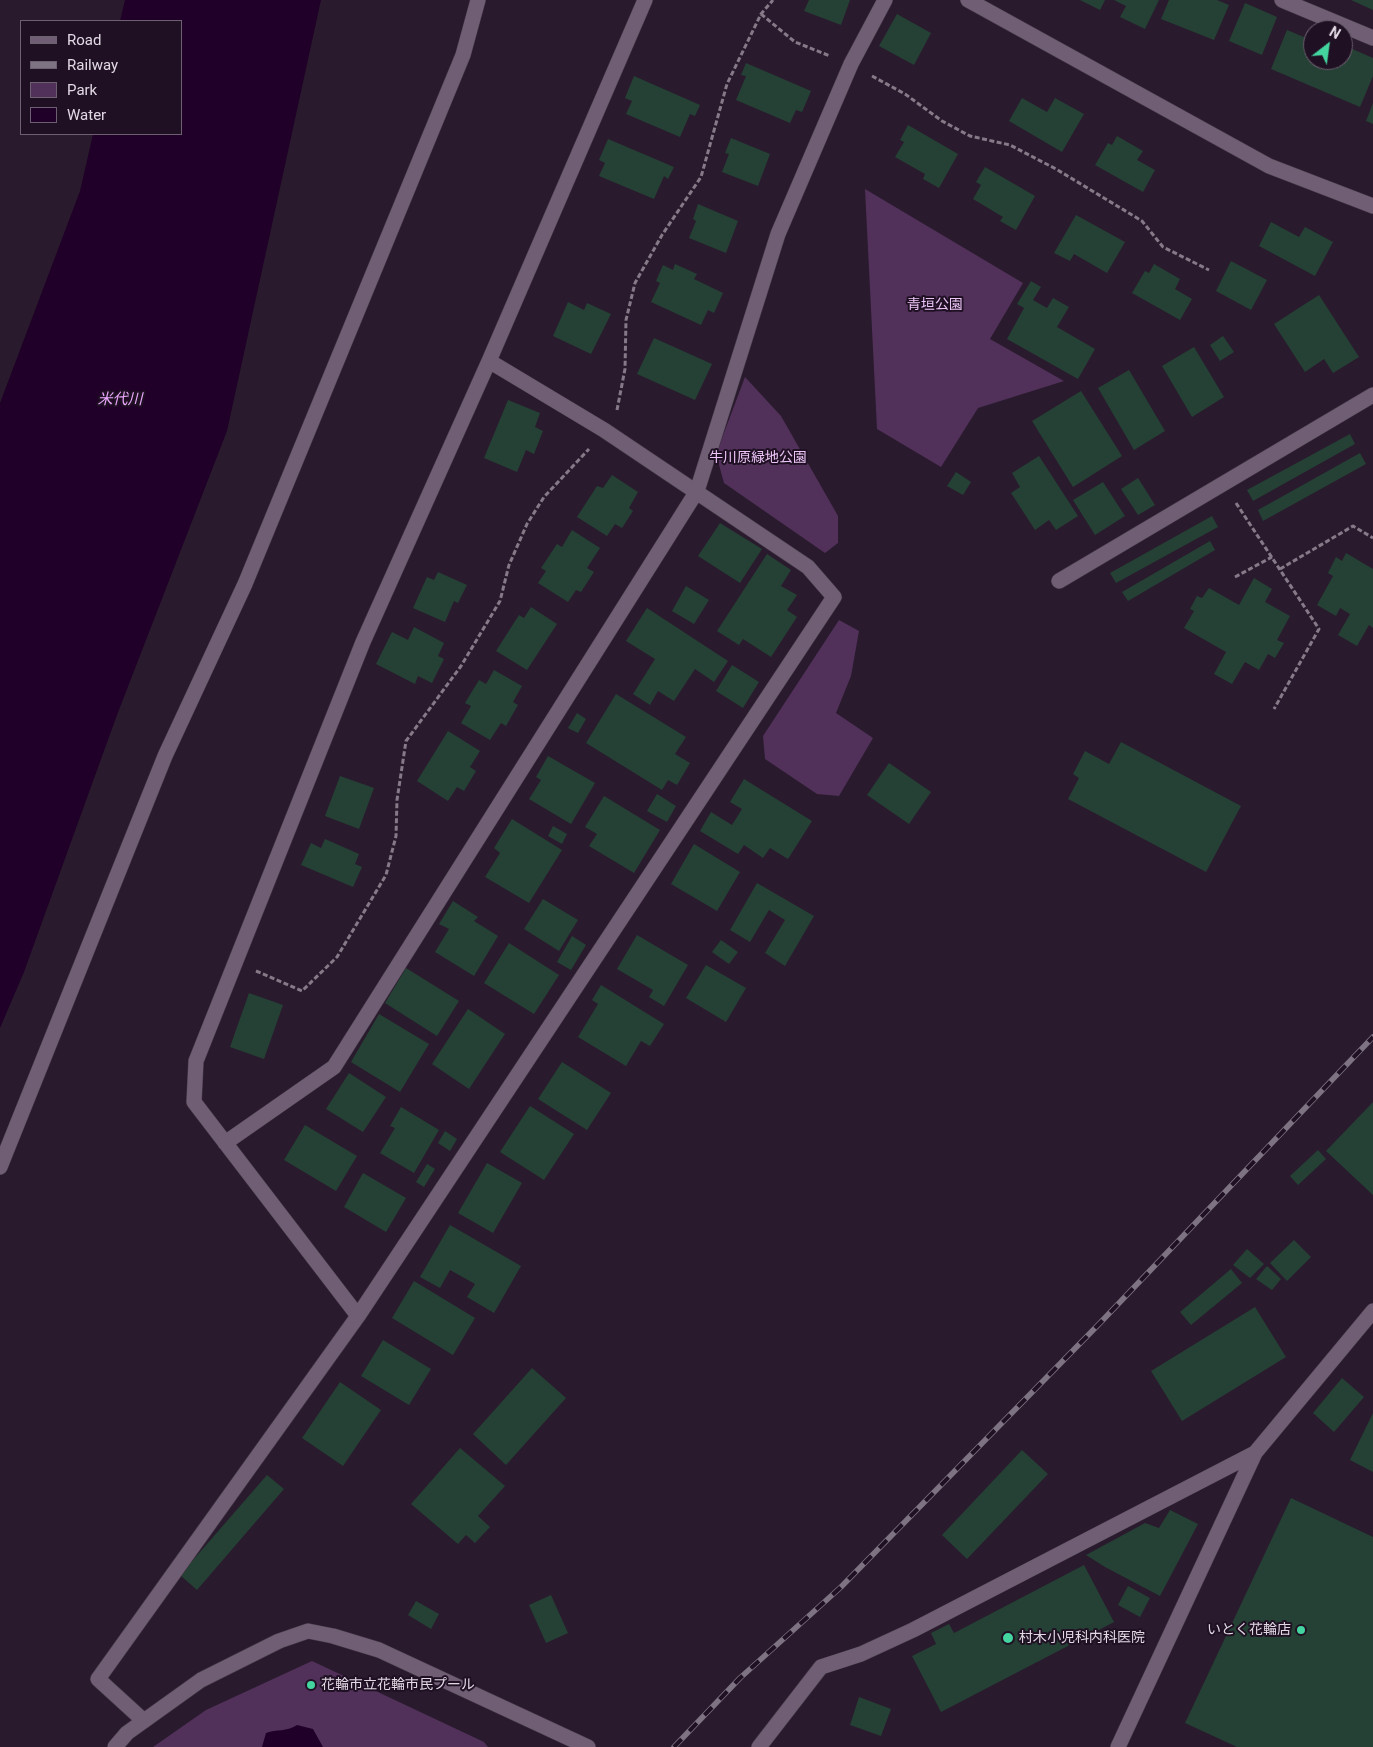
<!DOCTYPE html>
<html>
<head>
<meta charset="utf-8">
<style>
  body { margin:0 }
  #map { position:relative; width:1373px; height:1747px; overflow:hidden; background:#291b2d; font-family:Roboto,sans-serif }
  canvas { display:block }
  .legend { position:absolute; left:20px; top:20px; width:162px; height:115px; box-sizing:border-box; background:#1f1123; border:1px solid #6d6171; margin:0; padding:6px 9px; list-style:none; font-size:15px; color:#e2d9e5 }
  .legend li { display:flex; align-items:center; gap:10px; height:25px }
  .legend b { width:25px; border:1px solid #6d6171 }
  .north { position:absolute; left:1303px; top:20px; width:50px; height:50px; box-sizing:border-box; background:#1f1123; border:1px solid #6d6171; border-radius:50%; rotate:30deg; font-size:14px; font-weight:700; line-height:20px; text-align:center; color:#e2d9e5 }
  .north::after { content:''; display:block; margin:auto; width:18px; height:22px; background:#44d49f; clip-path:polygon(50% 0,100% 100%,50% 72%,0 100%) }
</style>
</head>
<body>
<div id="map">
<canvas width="1373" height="1747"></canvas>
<ul class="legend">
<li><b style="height:6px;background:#6f5e74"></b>Road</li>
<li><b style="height:6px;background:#7e7382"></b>Railway</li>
<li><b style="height:14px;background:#51305a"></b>Park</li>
<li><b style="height:14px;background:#200028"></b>Water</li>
</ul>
<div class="north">N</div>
</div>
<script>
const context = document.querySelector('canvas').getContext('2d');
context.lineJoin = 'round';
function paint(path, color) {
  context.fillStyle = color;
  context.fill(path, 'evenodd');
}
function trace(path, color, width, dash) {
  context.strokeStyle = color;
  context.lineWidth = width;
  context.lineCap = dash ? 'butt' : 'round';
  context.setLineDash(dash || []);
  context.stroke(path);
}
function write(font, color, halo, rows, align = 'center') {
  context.font = font + ' Roboto,"Noto Sans JP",sans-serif';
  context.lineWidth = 4;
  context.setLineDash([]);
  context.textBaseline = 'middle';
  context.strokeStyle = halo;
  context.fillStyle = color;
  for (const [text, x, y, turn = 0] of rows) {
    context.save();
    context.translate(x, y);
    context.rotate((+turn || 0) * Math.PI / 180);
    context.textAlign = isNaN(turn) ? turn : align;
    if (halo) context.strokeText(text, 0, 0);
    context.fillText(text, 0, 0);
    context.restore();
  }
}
paint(new Path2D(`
  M865,189L1023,283L990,339L1064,381L978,408L941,467L877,429Z
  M745,377L781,416L838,516V543L825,553L724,483L716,454Z
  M839,620L859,631L851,676L836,713L873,738L839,796L817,794L765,759L763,736Z
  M312,1661L484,1742L488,1747H153L206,1710Z`), '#51305a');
paint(new Path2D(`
  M125,0H321L227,431L117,715L24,972L0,1028V403L80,191L93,134H181V21H120Z
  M297,1725L313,1729L323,1747H262L266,1733C277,1729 286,1732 297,1725Z`), '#200028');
paint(new Path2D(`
  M809,0H850L841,25L804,11Z
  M1080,0H1105L1100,10Z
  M1114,0H1159L1145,29L1120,17L1126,6Z
  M1169,0H1217L1229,5L1214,40L1161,19Z
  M1351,0H1373V10Z
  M1245,3L1277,17L1262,55L1229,41Z
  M897,14L931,33L914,65L879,46Z
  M1287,30L1311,40L1313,35V60H1343V45L1373,58V76L1360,107L1271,69Z
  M746,63L811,91L802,112L796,110L790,123L736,100L746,76L741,75Z
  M634,76L700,105L695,116L690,114L680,137L626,114L632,101L625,98Z
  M1022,98L1047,112L1055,98L1084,114L1062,152L1009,121Z
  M1373,103V124L1366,121Z
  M908,125L958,154L939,188L923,179L925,174L895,157L904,142L900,140Z
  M1117,136L1143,151L1137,160L1155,170L1143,192L1095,165L1108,143L1112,145Z
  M731,138L770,154L758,186L722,172L729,154L725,153Z
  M608,139L674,167L668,179L664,176L654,199L599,176L605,163L599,160Z
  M985,167L1035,196L1016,230L1000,221L1003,217L973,199L981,185L976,182Z
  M698,204L738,221L726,253L689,238L696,221L693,219Z
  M1076,215L1125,242L1107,273L1074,254L1070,261L1054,253Z
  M1271,222L1299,237L1305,227L1333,242L1315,276L1259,246Z
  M1231,261L1267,280L1251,310L1216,291Z
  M675,264L697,274L694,279L723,293L714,313L708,310L701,325L651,302L660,283L656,281L663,265L673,270Z
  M1154,264L1180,279L1175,289L1192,299L1180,320L1132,293L1145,271L1149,273Z
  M1031,281L1041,287L1033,300L1047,308L1053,298L1069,307L1057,327L1095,349L1078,379L1007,339L1024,308L1017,304Z
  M1319,295L1359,357L1333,373L1324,359L1305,372L1274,324Z
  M568,302L584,310L587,303L611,314L591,354L553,336Z
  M1223,336L1234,352L1220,361L1210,345Z
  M654,338L712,364L695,400L637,374Z
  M1194,347L1224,397L1192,417L1162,366Z
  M1129,370L1165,431L1134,450L1098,388Z
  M1081,391L1122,456L1073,487L1032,421Z
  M508,400L540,413L535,427L543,431L534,454L526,450L517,472L484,458Z
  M1350,434L1355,444L1253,501L1247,490Z
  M1360,453L1366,464L1263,521L1258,510Z
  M1039,456L1078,516L1056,530L1049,520L1035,530L1011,493L1020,487L1012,473Z
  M956,472L971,482L963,495L947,486Z
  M612,475L638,492L629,508L633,511L622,528L615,524L607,536L577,517L597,486L603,488Z
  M1138,478L1155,505L1138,515L1121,489Z
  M1103,482L1125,516L1095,535L1073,500Z
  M1212,516L1218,527L1116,583L1110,573Z
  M720,523L762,549L740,583L698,556Z
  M572,530L600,548L587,568L594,572L581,592L576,590L568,602L538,583L546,571L541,568L557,544L562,547Z
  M1210,541L1215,550L1128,601L1122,592Z
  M1346,553L1373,569V628L1369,625L1357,646L1338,635L1350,614L1340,608L1336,616L1317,605L1333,576L1328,573L1336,557L1342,561Z
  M767,554L791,570L781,586L797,595L787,610L797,617L771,657L743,639L739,645L717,631Z
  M438,572L467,585L458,603L454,601L445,622L413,608L427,577L434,580Z
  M1254,578L1272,589L1265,602L1290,616L1277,640L1284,643L1275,658L1268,654L1259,670L1245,662L1232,684L1214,674L1226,652L1184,628L1194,611L1190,609L1197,596L1202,598L1209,588L1239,605Z
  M686,586L709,600L694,624L672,611Z
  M531,607L557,624L527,670L496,651L519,615L524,618Z
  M647,608L728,661L714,682L695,669L674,701L658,691L650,705L633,694L655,659L626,641Z
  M414,627L444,643L438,656L444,659L432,683L418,676L415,684L376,664L392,632L408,640Z
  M732,665L759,682L743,708L716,691Z
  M494,670L522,686L513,702L518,705L506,726L501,723L490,740L461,723L471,706L465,703L479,680L486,684Z
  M616,694L686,737L675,754L690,763L677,785L668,780L662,790L586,743Z
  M577,713L586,719L578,733L568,728Z
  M448,731L480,751L470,767L476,771L464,791L457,787L448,801L417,781Z
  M1121,742L1241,806L1206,872L1068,799L1079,778L1073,774L1085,751L1109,764Z
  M548,756L595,783L571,824L529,799L541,780L536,777Z
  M889,763L931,792L909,824L867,795Z
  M340,776L374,788L359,829L325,816Z
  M744,779L812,821L788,859L770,848L763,858L744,845L738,854L700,831L711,812L732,825L742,809L730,802Z
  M657,794L676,806L667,822L647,811Z
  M604,796L660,830L634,873L589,846L597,834L585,827Z
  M512,819L562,850L529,903L485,877L500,853L494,848Z
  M553,826L567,834L562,844L548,836Z
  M325,839L359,854L355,864L362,867L353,887L301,865L311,843L321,848Z
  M694,844L740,872L717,911L671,884Z
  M757,883L814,916L785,966L765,953L785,920L769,910L750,942L730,930Z
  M543,899L578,920L559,951L524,929Z
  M453,901L478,917L474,921L498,936L474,976L435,952L449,929L439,924Z
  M637,935L688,965L664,1006L649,997L653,990L617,969Z
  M572,936L586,945L571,970L557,962Z
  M721,940L738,952L729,964L712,952Z
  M509,943L559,975L534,1014L484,983Z
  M706,965L746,988L726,1022L686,998Z
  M406,968L459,1001L437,1036L385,1003Z
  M601,985L664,1024L650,1046L641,1041L626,1066L578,1037L598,1004L592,1000Z
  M249,993L283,1005L264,1059L230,1047Z
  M468,1009L505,1034L469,1089L432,1064Z
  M379,1014L429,1044L400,1092L351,1062Z
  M562,1062L611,1093L587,1130L538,1099Z
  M349,1073L386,1097L363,1132L326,1109Z
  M1373,1102V1195L1326,1151Z
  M530,1106L574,1134L544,1180L500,1152Z
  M401,1107L439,1130L414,1173L380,1153L395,1128L390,1126Z
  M305,1125L357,1156L336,1191L284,1160Z
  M445,1131L457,1139L450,1151L438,1143Z
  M1318,1150L1326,1159L1298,1185L1290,1176Z
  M487,1163L522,1183L493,1233L458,1213Z
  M427,1164L435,1169L424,1187L416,1182Z
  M363,1173L406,1198L386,1232L344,1207Z
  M450,1225L521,1266L494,1313L467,1297L475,1284L450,1270L440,1288L420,1277Z
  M1294,1240L1311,1257L1287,1281L1270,1263Z
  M1247,1249L1264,1264L1250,1278L1233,1265Z
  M1267,1266L1281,1279L1272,1290L1256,1279Z
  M1231,1269L1242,1283L1191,1325L1180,1312Z
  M414,1281L475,1318L453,1355L392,1318Z
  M1255,1307L1286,1357L1182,1421L1151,1371Z
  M383,1340L431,1369L409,1405L361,1376Z
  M532,1368L566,1398L506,1465L473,1434Z
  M1342,1378L1364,1397L1334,1432L1313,1413Z
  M340,1382L381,1410L343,1466L302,1438Z
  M1373,1413V1472L1350,1460Z
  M460,1448L505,1486L478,1516L490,1527L475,1543L466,1535L458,1544L411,1504Z
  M1022,1450L1048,1474L967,1559L942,1535Z
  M267,1475L284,1489L197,1590L180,1575Z
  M1291,1498L1373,1537V1747H1237L1185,1723Z
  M1170,1510L1198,1524L1160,1596L1105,1567L1086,1555L1145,1523L1159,1528Z
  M1084,1565L1114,1622L941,1712L912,1656L936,1644L931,1633L949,1624L954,1633Z
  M1128,1586L1150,1598L1140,1617L1118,1605Z
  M551,1595L568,1633L546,1643L529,1605Z
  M416,1601L439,1614L431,1629L408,1615Z
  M859,1697L891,1709L881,1736L850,1725Z`), '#254034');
const minor = new Path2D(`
  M968,0L1269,166L1373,206
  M1282,0L1373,38
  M1059,581L1373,395
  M225,1143L334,1067L697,491L778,234L851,64L885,0
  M0,1167L165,756L245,584L463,55L478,0
  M358,1316L194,1102L196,1061L363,642L489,361L645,0
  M144,1721L98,1679L358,1316L834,597L808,567L604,430L489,361
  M115,1747L127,1733L201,1680L279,1641L308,1631L333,1636L379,1650L588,1747
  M759,1747L821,1667L861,1654L913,1630L1255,1453
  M1118,1747L1255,1453L1373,1311`);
trace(minor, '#443847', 16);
trace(new Path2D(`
  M761,14L795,42L830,56
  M872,76L905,94L942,121L970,136L1010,145L1056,169L1142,221L1163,247L1209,270
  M617,410L625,369L626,320L635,283L662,235L701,177L727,84L761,14L773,0
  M1236,503L1319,629L1274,709
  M1280,569L1353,526L1373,538
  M1235,577L1272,557
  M256,971L302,991L337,957L386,875L396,836L397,800L406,741L461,666L500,601L509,565L527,524L544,497L589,449`), '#867a89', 3, [5, 2.5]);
trace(minor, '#6f5e74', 15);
const rail = new Path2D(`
  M674,1747L740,1678L841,1587L1100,1323L1373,1037`);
trace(rail, '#7e7382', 5.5);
trace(rail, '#1f1123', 4, [11]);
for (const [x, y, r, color] of [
  [1301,1630,5,"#44d49f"],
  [1008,1638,6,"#44d49f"],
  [311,1685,5,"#44d49f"]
]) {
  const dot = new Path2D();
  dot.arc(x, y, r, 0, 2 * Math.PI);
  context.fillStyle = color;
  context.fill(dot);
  trace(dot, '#1f1123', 2);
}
write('14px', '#ecc4f7', '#1f1123', [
  ["青垣公園",935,305],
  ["牛川原緑地公園",758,458]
]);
write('14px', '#e2d9e5', '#1f1123', [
  ["いとく花輪店",1291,1630,"right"],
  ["村木小児科内科医院",1019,1638],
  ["花輪市立花輪市民プール",321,1685]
], 'left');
write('italic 15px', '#eaa7fc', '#1f1123', [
  ["米代川",120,400]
]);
</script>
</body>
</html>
